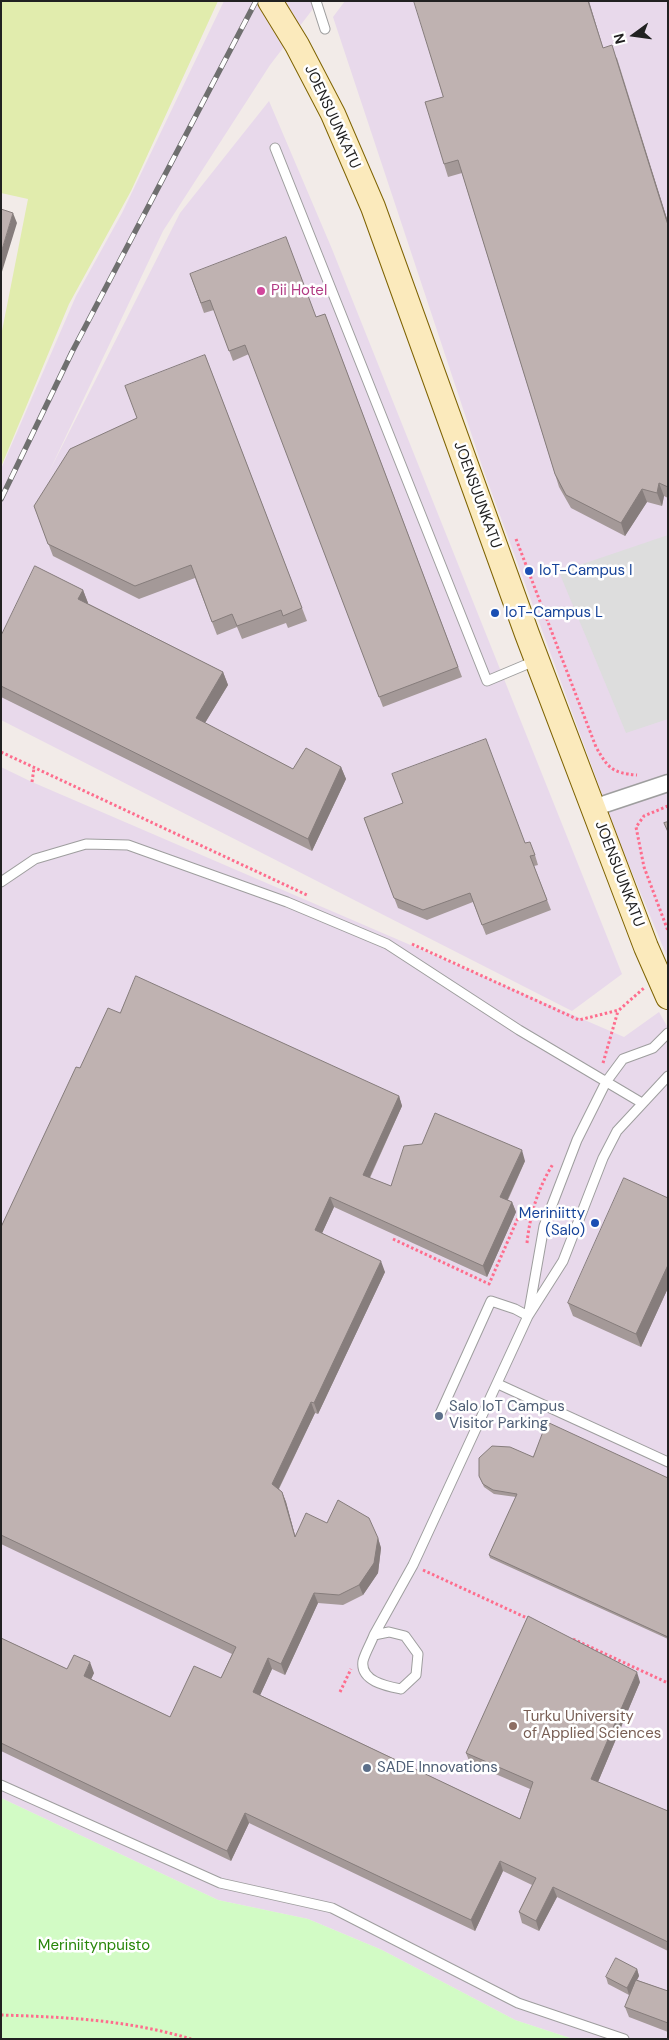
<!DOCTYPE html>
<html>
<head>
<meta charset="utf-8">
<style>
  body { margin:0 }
  #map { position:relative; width:669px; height:2040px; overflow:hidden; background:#f2ebe8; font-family:"DM Sans",sans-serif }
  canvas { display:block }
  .frame { position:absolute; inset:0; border:2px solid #212121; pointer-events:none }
  .north { position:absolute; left:609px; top:10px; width:50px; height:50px; -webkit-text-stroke:4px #fff; paint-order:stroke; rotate:256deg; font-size:14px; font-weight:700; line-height:20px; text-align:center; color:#212121 }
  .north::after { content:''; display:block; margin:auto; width:18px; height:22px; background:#212121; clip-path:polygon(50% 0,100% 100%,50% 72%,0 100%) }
</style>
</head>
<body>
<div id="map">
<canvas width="669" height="2040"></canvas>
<div class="frame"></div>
<div class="north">N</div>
</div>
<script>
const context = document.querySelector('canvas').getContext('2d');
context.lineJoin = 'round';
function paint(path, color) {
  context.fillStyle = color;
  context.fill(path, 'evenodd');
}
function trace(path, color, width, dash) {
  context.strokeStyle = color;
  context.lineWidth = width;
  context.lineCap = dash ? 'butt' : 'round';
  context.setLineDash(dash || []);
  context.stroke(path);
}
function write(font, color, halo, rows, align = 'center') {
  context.font = font + ' "DM Sans",sans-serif';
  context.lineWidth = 5;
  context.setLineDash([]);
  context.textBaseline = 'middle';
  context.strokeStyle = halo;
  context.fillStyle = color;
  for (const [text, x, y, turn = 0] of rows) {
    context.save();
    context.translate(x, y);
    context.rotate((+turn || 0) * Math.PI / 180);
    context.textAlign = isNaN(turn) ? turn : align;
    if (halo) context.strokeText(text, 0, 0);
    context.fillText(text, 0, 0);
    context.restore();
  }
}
paint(new Path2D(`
  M224,1H319L270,65L163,231L49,472L180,213L269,101L332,249L622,974L572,1011L1,720V469L76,296L122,213Z
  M345,1H668V959L621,846L483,469L333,17Z
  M1,767L32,782L624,1037L659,1012L668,1028V2039H573L515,2020L382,1950L308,1919L218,1900L1,1798Z`), '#e8d9eb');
paint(new Path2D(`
  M1,1H218L131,191L69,304L1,467V336L28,199L1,193Z`), '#e1ecad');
paint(new Path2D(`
  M1,1798L218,1900L308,1919L382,1950L515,2020L573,2039H1Z`), '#d2fbc5');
paint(new Path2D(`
  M668,535V719L626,733L559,572Z`), '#ddd');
const lane = new Path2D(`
  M316,1L325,29
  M275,148L487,681L537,660
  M1,882L35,859L86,844L128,845L287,902L387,944L519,1030L642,1103
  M529,1311L544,1226L577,1140L606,1082L623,1059L653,1048L668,1033
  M498,1384L668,1462
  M439,1416L491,1301L515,1309L528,1316
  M389,1632L405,1636L418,1654L416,1675L401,1689C386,1686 360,1681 363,1661C365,1653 371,1643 374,1635Z
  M374,1635L413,1565L528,1316L563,1261L603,1158L617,1131L668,1076
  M1,1785L220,1883L332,1908L518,2003L624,2039`);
const street = new Path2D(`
  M593,808L668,783`);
const secondary = new Path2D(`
  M270,1L297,45L333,114L373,207L527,634L646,947L668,997`);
trace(lane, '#9e9e9e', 11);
trace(street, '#9e9e9e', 19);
trace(secondary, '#7e6302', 26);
trace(new Path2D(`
  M516,539L596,747C608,768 612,773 637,775
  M1,752L309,896
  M32,782L34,768
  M668,806L644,816L636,827L644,867L668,931
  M412,944L579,1020L619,1010L644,988
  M603,1063L618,1011
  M393,1239L489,1284L518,1218H531
  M527,1243C530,1214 538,1188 553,1164
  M423,1570L529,1619
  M573,1639L668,1683
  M340,1692L351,1669
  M1,2015C65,2017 129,2020 191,2039`), '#fe6d8d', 3, [2.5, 2.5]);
trace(lane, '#fff', 9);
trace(street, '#fff', 16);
trace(secondary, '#fbeabc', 24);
const rail = new Path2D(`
  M1,499L72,352L256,1`);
trace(rail, '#6f6f6f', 5.5);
trace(rail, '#fff', 4, [11]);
paint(new Path2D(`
  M603,48L617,58L668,222V498L664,496L662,506L647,502L625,536L571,508L559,487L555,474L462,173L448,177L444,164L443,97Z
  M190,274L316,317L325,314L462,677L383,707L249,354L233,361L214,310L204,313Z
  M205,355L307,621L288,628L286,623L242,639L237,627L217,635L195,578L139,599L53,556L34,506L137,418Z
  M83,590L88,603H87L223,672L228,685L205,723L293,769L341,767L346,779L312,851L1,697V636Z
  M364,818L525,843L535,855L538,865L534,866L551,910L486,935L473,902L427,920L398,908Z
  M120,1013L399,1096L402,1106L370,1178L391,1186L525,1161L508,1200L512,1202L516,1212L487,1277L334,1207L322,1233L385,1272L318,1414L315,1413L279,1489L282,1492L286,1502L295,1535L327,1523L378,1538L381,1548L378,1573L363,1595L343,1605L318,1603L285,1675L272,1669L260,1695L520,1819L530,1789L470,1763L466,1753L640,1682L598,1782L668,1811V1951L557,1897L539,1931L522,1923L519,1912L532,1885L503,1871L475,1931L249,1823L231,1861L1,1751V1638L67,1669L94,1673L91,1679L170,1717L221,1678L232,1654L1,1544V1227L80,1068Z
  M668,1198V1288L641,1347L573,1316L568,1303Z
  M533,1457L668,1478V1639L490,1558L489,1555L516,1497L494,1494L484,1487L479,1476Z
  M637,1969L639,1976L637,1980L668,1991V2032L629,2017L625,2007L631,1991L629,1995L608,1984L606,1977Z`), '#a49998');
paint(new Path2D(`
  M588,1H589L607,61L603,48Z
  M612,45L668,222V225Z
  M13,213L17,223L1,275V253Z
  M659,483L664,496L662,506L657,493Z
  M642,489L647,502L625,536L621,523Z
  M83,590L88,603L82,612L78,599Z
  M223,672L228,685L200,731L196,718Z
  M341,767L346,779L312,851L308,839Z
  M399,1096L402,1106L366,1185L363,1175Z
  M522,1150L525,1161L504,1207L500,1197Z
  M330,1197L334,1207L319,1240L315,1230Z
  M512,1202L516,1212L487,1277L483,1266Z
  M381,1261L385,1272L318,1414L314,1403Z
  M668,1265V1288L641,1347L636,1334Z
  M311,1402L315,1413L276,1494L272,1484Z
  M282,1492L286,1502L298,1547L295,1537Z
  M378,1538L381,1548L378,1573L363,1595L359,1585Z
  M314,1593L318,1603L285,1675L281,1664Z
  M268,1658L272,1669L257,1702L253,1692Z
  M90,1662L94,1673L88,1686L84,1676Z
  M637,1672L640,1682L595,1789L591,1779Z
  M245,1813L249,1823L231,1861L227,1851Z
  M500,1861L503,1871L475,1931L471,1920Z
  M553,1887L557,1897L539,1931L536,1921Z
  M637,1969L639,1976L629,1995L627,1988Z`), '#867d7c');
const building = new Path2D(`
  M414,1H588L603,48L612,45L668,225V487L659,483L657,493L642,489L621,523L566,495L555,474L458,160L444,164L425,102L443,97Z
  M1,209L13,213L1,253Z
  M286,237L316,317L325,314L458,667L379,697L245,345L229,351L210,300L201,303L190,274Z
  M205,355L302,608L283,616L281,610L237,626L232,614L212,622L191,565L135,586L48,544L34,506L70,449L137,418L125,386Z
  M35,566L83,590L78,599L223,672L196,718L293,769L306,748L341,767L308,839L1,686V636Z
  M486,739L525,843L530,842L535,855L530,856L547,900L482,925L470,893L423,910L394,898L364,818L403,803L392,774Z
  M668,822V832L664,823Z
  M136,976L399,1096L363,1175L391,1186L404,1146L422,1144L435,1113L522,1150L500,1197L512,1202L483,1266L330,1197L315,1230L381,1261L314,1403L311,1402L272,1484L282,1492L295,1537L306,1513L327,1523L338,1500L369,1518L378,1538L374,1563L359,1585L339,1595L314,1593L281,1664L268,1658L253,1692L520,1819L533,1782L466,1753L528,1616L637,1672L591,1779L668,1811V1942L553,1887L536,1921L519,1912L536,1878L500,1861L471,1920L245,1813L227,1851L1,1743V1638L67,1669L74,1655L90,1662L84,1676L170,1717L194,1666L221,1678L236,1647L1,1535V1227L76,1067L80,1068L108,1008L120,1013Z
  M624,1178L668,1198V1265L636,1334L568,1303Z
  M547,1422L668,1478V1637L489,1555L517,1494L493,1490L483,1484L479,1476V1458L492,1446L510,1447L533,1457Z
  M616,1958L637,1969L627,1988L606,1977Z
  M636,1980L668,1991V2023L625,2007Z`);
paint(building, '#bfb2b1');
trace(building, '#867d7c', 1);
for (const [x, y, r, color] of [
  [261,291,5,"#d1479c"],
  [529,571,5,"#1a4fb4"],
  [495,613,5,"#1a4fb4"],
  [595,1223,5,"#1a4fb4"],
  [439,1416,5,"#5c6f8a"],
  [513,1726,5,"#8d6e63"],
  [367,1768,5,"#5c6f8a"]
]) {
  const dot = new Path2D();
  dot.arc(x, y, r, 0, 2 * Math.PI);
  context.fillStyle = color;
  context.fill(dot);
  trace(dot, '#fff', 2);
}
write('15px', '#212121', '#fff', [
  ["JOENSUUNKATU",332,117,65],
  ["JOENSUUNKATU",477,495,70],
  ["JOENSUUNKATU",619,874,69]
]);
write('15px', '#b23c85', '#fff', [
  ["Pii Hotel",271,291]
], 'left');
write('15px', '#164399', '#fff', [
  ["IoT-Campus I",539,571],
  ["IoT-Campus L",505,613],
  ["Meriniitty",585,1214,"right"],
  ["(Salo)",585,1231,"right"]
], 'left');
write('15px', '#4e5e75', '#fff', [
  ["Salo IoT Campus",449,1407],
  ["Visitor Parking",449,1424],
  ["SADE Innovations",377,1768]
], 'left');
write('15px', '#785e54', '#fff', [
  ["Turku University",523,1717],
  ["of Applied Sciences",523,1734]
], 'left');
write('15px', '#278609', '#fff', [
  ["Meriniitynpuisto",94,1946]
]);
</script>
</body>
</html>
